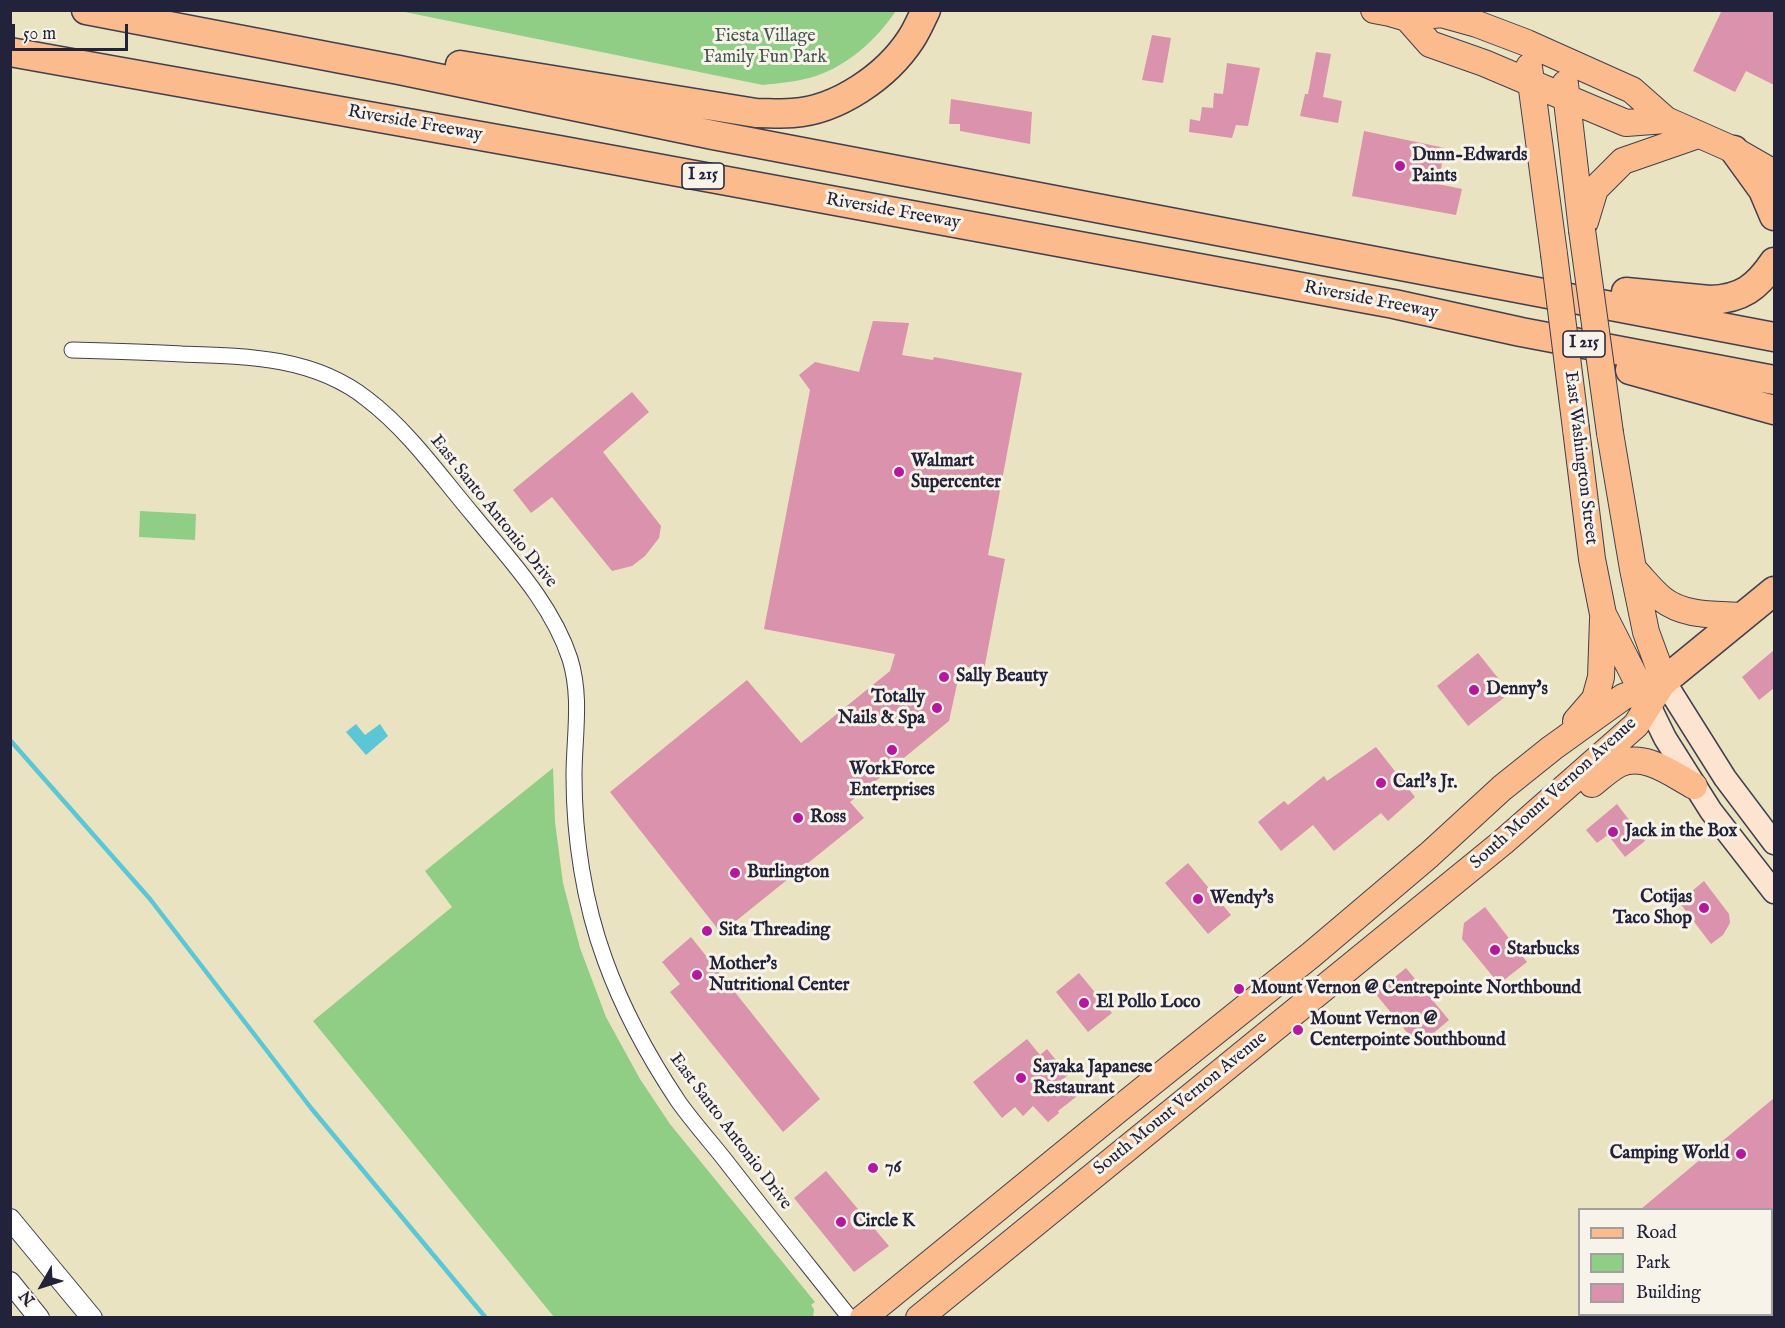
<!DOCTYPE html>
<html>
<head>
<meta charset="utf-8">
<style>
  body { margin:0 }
  #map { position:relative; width:1785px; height:1328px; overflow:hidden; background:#e9e3c2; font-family:"IM FELL English",serif }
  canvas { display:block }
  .frame { position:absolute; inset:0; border:12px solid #22223b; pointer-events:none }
  .legend { position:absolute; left:1578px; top:1208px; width:195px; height:108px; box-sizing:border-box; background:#f7f3e8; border:2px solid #a29fa3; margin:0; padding:8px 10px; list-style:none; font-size:18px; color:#22223b }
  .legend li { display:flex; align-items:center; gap:12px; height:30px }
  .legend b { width:30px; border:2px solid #a29fa3 }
  .north { position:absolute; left:12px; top:1256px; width:60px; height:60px; -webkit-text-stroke:4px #f7f3e8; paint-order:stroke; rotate:231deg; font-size:16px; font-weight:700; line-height:24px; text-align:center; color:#22223b }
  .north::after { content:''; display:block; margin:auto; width:21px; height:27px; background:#22223b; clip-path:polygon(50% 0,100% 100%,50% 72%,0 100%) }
  .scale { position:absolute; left:12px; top:24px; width:116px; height:27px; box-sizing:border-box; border:3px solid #22223b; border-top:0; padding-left:8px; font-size:18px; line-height:21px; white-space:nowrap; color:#22223b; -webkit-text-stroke:4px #f7f3e8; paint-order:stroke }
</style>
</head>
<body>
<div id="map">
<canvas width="1785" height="1328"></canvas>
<div class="frame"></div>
<ul class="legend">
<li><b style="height:8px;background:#fbbb8c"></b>Road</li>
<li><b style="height:16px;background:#8fce84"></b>Park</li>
<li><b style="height:16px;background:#da92ad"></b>Building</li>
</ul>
<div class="north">N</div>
<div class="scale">50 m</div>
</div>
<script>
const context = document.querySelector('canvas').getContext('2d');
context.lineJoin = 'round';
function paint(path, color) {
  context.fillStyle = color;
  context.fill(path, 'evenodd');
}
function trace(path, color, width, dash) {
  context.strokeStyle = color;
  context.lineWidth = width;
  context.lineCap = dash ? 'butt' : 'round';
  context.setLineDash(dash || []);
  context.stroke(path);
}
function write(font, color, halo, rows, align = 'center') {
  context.font = font + ' "IM FELL English",serif';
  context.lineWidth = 6;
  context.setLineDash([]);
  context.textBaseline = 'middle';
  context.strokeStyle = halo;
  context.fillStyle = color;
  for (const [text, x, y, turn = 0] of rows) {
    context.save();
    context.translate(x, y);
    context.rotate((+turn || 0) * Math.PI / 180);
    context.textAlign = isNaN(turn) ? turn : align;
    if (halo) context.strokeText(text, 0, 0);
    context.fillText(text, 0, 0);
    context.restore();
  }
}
paint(new Path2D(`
  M400,11H896C875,41 846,68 809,78C795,82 778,83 763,85Z
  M140,511L196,514L195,540L139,537Z
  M553,768L555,822L563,883L580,948L606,1017L640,1079L670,1124L815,1302L811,1305L814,1309L813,1317H554L313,1021L452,907L425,871Z`), '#8fce84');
paint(new Path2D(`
  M356,724L365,735L380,724L388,736L366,755L346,732Z`), '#5bc6d5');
trace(new Path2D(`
  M10,740L150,899L311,1108L486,1318`), '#5bc6d5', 4.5);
paint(new Path2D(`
  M1722,10H1774V85L1746,71L1735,92L1693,71Z
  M1152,35L1171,38L1163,83L1142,80Z
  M1316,52L1331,54L1323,97L1342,101L1338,123L1300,116L1305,94H1308Z
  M1227,63L1260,68L1248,126L1236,125L1232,138L1189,132L1190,119L1200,121L1202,107L1213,108L1214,93L1223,94Z
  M951,99L1032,112L1030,144L960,131V124H949Z
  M1364,131L1445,148L1438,184L1462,189L1456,215L1352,196Z
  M873,321L909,323L902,355L933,360L934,357L1022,373L988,555L1005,559L984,670L961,666L949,721L850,802L864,818L721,933L610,792L747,680L801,743L890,671L895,654L764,629L810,390L799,375L815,362L859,372Z
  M632,392L649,412L603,452L661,526L659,538L645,556L632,566L612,571L552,497L531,513L513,490Z
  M1774,650V688L1759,700L1742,677Z
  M1478,653L1510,693L1468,726L1437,686Z
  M1376,747L1415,797L1388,821L1381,813L1334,851L1313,825L1281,851L1258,822L1284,801L1288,805L1324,776L1327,781Z
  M1617,804L1645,841L1625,857L1608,835L1597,843L1586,830Z
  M1188,863L1231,915L1208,934L1165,883Z
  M1704,881L1729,914L1730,923L1723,935L1711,944L1679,902Z
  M1485,907L1527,962L1499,984L1462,939L1464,923Z
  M691,937L820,1099L783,1132L670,992L680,984L662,962Z
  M1406,968L1449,1020L1418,1046L1375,993Z
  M1079,973L1112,1013L1088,1032L1056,992Z
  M1027,1039L1040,1055L1047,1049L1068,1075L1061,1081L1076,1097L1058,1111L1059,1113L1048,1122L1033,1106L1023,1116L1015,1107L1002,1118L973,1082Z
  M1774,1098V1209H1641Z
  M826,1171L889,1246L854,1272L794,1198Z`), '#da92ad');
const minor = new Path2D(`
  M72,350C109,351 146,352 182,354C247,356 314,357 367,399C409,431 440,476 474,516C510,560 552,604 570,659C582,698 574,737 574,776C574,837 584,903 605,960C623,1010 648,1056 678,1101C692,1121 710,1141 725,1160C766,1213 808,1265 850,1318`);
const tertiary = new Path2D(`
  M10,1219L92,1318
  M10,1282L39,1318`);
const secondary = new Path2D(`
  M1664,681L1725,778L1774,843
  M1642,691L1665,738L1711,811L1774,892`);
const primary = new Path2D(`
  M1374,10L1390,13L1407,18L1441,14L1477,24L1527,43L1632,90L1666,120L1734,150L1774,173
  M1407,18L1430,44L1484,63L1626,123L1666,120
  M1529,67L1554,254
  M1565,84L1582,230
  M1585,222L1595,189L1623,161L1698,135
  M1576,429L1592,559L1603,614L1641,689
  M1610,433L1633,569L1646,632L1664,681
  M1633,569C1642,578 1651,590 1662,599C1685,617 1716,614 1743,616
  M1576,721L1595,699L1601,677L1603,619
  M1592,784C1600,778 1609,769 1619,764C1644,752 1672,774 1694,786
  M863,1318L1119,1109L1311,955L1429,855L1502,788L1552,748L1623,697L1664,681
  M919,1318L1503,842L1636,725L1664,681`);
const motorway = new Path2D(`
  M86,10L399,70L713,135L1774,337
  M10,52L559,150L1394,304L1521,332L1774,380
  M460,65L756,113C768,113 781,114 793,113C838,110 887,76 911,39C917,30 921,20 926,10
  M1734,150L1763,190L1774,216
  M1626,292L1710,300C1742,299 1757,287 1774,262
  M1630,370L1774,410
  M1664,681L1774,591`);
trace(minor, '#403f4f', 17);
trace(tertiary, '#403f4f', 22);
trace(secondary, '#403f4f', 25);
trace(primary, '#403f4f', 28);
trace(motorway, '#403f4f', 31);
trace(minor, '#fff', 15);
trace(tertiary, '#fff', 20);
trace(secondary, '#fde4d1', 22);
trace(primary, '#fbbb8c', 26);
trace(motorway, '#fbbb8c', 28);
const primaryBridge = new Path2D(`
  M1582,230L1610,433
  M1554,254L1576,429`);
trace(primaryBridge, '#403f4f', 28, []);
trace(primaryBridge, '#fbbb8c', 26);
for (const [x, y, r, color] of [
  [1400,166,6,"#b5179e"],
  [899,472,6,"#b5179e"],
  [944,677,6,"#b5179e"],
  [1474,690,6,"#b5179e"],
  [937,708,6,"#b5179e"],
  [892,750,6,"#b5179e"],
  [1381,783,6,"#b5179e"],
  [798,818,6,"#b5179e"],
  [1613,832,6,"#b5179e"],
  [735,873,6,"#b5179e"],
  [1198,899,6,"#b5179e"],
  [1704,908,6,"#b5179e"],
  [707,931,6,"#b5179e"],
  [1495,950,6,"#b5179e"],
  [697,975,6,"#b5179e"],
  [1239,989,6,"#b5179e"],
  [1084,1003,6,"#b5179e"],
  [1298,1030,6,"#b5179e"],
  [1021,1078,6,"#b5179e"],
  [1741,1154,6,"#b5179e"],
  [873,1168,6,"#b5179e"],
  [841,1222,6,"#b5179e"]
]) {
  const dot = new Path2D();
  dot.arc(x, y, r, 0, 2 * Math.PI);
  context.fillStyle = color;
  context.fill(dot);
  trace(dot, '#f7f3e8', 2);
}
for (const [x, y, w] of [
  [703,176,42],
  [1584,344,42]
]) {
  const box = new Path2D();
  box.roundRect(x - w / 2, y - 13, w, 26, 4.5);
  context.fillStyle = '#f7f3e8';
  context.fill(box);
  trace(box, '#22223b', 1.5);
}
write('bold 16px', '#22223b', null, [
  ["I 215",703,176],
  ["I 215",1584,344]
]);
write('18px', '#435651', '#f7f3e8', [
  ["Fiesta Village",765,37],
  ["Family Fun Park",765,58]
]);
write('18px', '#22223b', '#f7f3e8', [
  ["Riverside Freeway",415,124,10],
  ["Riverside Freeway",893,212,10],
  ["Riverside Freeway",1371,301,11],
  ["East Washington Street",1580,458,83],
  ["East Santo Antonio Drive",493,512,51],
  ["South Mount Vernon Avenue",1554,794,-42],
  ["South Mount Vernon Avenue",1181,1104,-39],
  ["East Santo Antonio Drive",730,1132,53]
]);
write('bold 18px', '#22223b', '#f7f3e8', [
  ["Dunn-Edwards",1412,156],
  ["Paints",1412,177],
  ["Walmart",911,462],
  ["Supercenter",911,483],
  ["Sally Beauty",956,677],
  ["Denny's",1486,690],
  ["Totally",925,698,"right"],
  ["Nails & Spa",925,719,"right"],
  ["WorkForce",892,770,"center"],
  ["Enterprises",892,791,"center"],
  ["Carl's Jr.",1393,783],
  ["Ross",810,818],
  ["Jack in the Box",1625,832],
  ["Burlington",747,873],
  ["Cotijas",1692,898,"right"],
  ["Taco Shop",1692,919,"right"],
  ["Wendy's",1210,899],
  ["Sita Threading",719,931],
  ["Starbucks",1507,950],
  ["Mother's",709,965],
  ["Nutritional Center",709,986],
  ["Mount Vernon @ Centrepointe Northbound",1251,989],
  ["El Pollo Loco",1096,1003],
  ["Mount Vernon @",1310,1020],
  ["Centerpointe Southbound",1310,1041],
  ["Sayaka Japanese",1033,1068],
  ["Restaurant",1033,1089],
  ["Camping World",1729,1154,"right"],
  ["76",885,1168],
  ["Circle K",853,1222]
], 'left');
</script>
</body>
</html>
